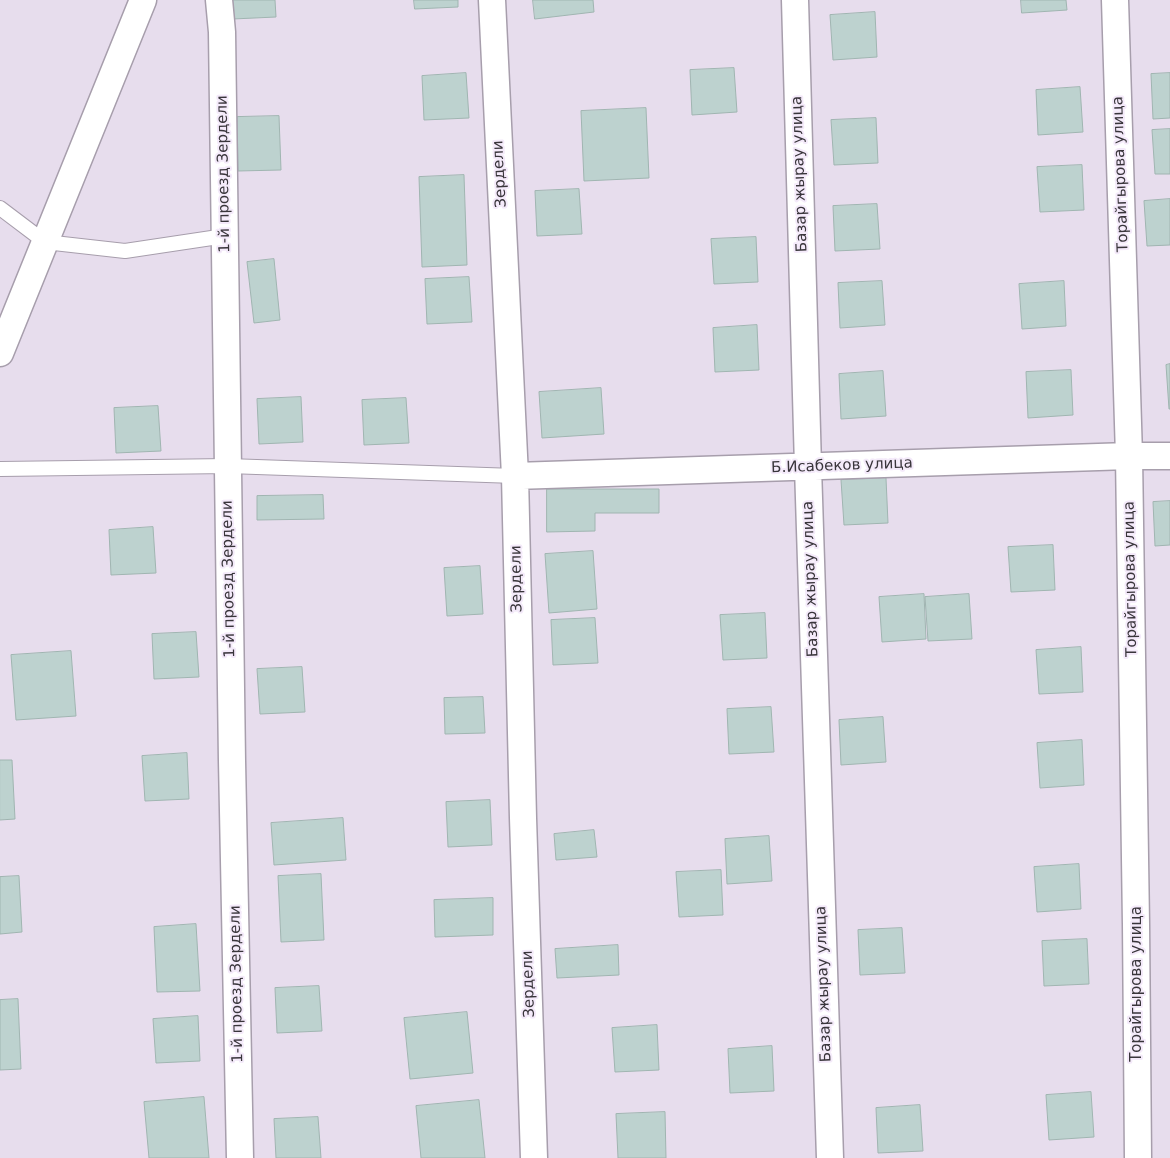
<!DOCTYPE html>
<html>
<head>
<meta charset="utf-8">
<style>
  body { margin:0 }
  canvas { display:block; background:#e7dded }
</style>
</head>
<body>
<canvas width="1170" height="1158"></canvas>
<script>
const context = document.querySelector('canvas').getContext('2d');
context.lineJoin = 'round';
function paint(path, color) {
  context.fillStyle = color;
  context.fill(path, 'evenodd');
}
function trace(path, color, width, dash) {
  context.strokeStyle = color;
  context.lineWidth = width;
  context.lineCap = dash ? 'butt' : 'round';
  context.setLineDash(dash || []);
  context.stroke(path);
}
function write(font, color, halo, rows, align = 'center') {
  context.font = font + ' "DejaVu Sans",sans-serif';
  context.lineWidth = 4;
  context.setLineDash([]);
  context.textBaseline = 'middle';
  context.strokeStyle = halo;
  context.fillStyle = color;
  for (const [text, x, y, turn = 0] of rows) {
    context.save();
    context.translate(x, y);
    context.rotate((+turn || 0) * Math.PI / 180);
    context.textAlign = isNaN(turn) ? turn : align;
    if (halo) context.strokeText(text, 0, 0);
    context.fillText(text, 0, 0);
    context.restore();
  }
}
const building = new Path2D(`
  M233,0H275L276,17L233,19Z
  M414,0H458V7L415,9Z
  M533,0H593L594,12L535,19Z
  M1021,0H1066L1067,10L1022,13Z
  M875,12L877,57L833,60L830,15Z
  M734,68L737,112L692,115L690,70Z
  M466,73L469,118L424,120L422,76Z
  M1170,73V118L1153,119L1151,74Z
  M1080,87L1083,132L1038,135L1036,90Z
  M646,108L649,178L584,181L581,111Z
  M279,116L281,170L238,171L237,117Z
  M876,118L878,163L834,165L831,120Z
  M1170,129V174H1155L1152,130Z
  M1082,165L1084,210L1040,212L1037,167Z
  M464,175L467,265L422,267L419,177Z
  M579,189L582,234L537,236L535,191Z
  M1170,199V245L1147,246L1144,201Z
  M877,204L880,249L835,251L833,206Z
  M756,237L758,282L714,284L711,239Z
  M274,259L280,320L254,323L247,262Z
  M469,277L472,322L427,324L425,279Z
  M882,281L885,325L840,328L838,283Z
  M1064,281L1066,326L1022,329L1019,284Z
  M757,325L759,370L715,372L713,328Z
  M1170,364V409H1169L1166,365Z
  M1071,370L1073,415L1028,418L1026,372Z
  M883,371L886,416L841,419L839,374Z
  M601,388L604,434L542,438L539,392Z
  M301,397L303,442L259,444L257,399Z
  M406,398L409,443L364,445L362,400Z
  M158,406L161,451L116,453L114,408Z
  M886,478L888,523L844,525L841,480Z
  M547,489H659V513H595V531L547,532Z
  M323,495L324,519L257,520V496Z
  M1170,501V545L1155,546L1153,502Z
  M153,527L156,573L111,575L109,530Z
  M1053,545L1055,590L1011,592L1008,547Z
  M593,551L597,609L549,613L545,554Z
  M480,566L483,614L447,616L444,568Z
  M924,594L926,639L882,642L879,597Z
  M969,594L972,639L928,641L925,597Z
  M765,613L767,658L723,660L720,615Z
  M595,618L598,663L553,665L551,620Z
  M196,632L199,677L154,679L152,634Z
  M1081,647L1083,692L1039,694L1036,650Z
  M71,651L76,716L16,720L11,655Z
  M302,667L305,712L260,714L257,669Z
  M483,697L485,733L445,734L444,698Z
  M771,707L774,752L729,754L727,709Z
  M883,717L886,762L841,765L839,720Z
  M1082,740L1084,785L1040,788L1037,743Z
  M187,753L189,799L145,801L142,756Z
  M0,760H12L15,819L0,820Z
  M490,800L492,845L448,847L446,802Z
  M343,818L346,860L274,865L271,823Z
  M594,830L597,857L556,860L554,834Z
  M769,836L772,881L727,884L725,839Z
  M1079,864L1081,909L1037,912L1034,867Z
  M721,870L723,915L679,917L676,872Z
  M321,874L324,940L281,942L278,876Z
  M19,876L22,932L0,934V877Z
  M493,898V935L435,937L434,900Z
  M196,924L200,991L157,992L154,927Z
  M902,928L905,973L860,975L858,930Z
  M1087,939L1089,984L1044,986L1042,941Z
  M618,945L619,975L557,978L555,949Z
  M319,986L322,1031L277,1033L275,988Z
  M18,999L21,1069L0,1070V1000Z
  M467,1012L473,1073L410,1079L404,1018Z
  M198,1016L200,1061L156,1063L153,1019Z
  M657,1025L659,1070L615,1072L612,1028Z
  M772,1046L774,1091L730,1093L728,1049Z
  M1091,1092L1094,1137L1049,1140L1046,1095Z
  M204,1097L209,1158H149L144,1102Z
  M479,1100L485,1158H421L416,1106Z
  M920,1105L923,1151L878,1153L876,1108Z
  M665,1112L666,1158H618L616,1114Z
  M318,1117L321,1158H276L274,1119Z`);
paint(building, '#bdd2cf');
trace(building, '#a0b5b1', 1);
const lane = new Path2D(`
  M0,208L45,242L125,251L225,236
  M0,469L228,466L515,476`);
const street = new Path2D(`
  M219,0L222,32L232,761L240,1158
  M492,0L515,476L523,818L534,1158
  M795,0L808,467L830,1158
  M1115,0L1129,456L1136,924L1138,1158
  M0,353L143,0
  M515,476L1129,456H1170`);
trace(lane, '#a79eac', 16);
trace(street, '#a79eac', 29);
trace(lane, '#fff', 14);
trace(street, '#fff', 26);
write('15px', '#39353b', '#f4eafa', [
  ["1-й проезд Зердели",224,174,-91],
  ["Зердели",500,174,-93],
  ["Базар жырау улица",800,174,-92],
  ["Торайгырова улица",1121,174,-92],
  ["Б.Исабеков улица",842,466,-2],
  ["1-й проезд Зердели",229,579,-91],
  ["Зердели",517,579,-91],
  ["Базар жырау улица",811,579,-92],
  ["Торайгырова улица",1131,579,-91],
  ["1-й проезд Зердели",237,984,-91],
  ["Зердели",529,984,-92],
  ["Базар жырау улица",824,984,-92],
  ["Торайгырова улица",1137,984,-90]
]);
</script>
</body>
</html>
